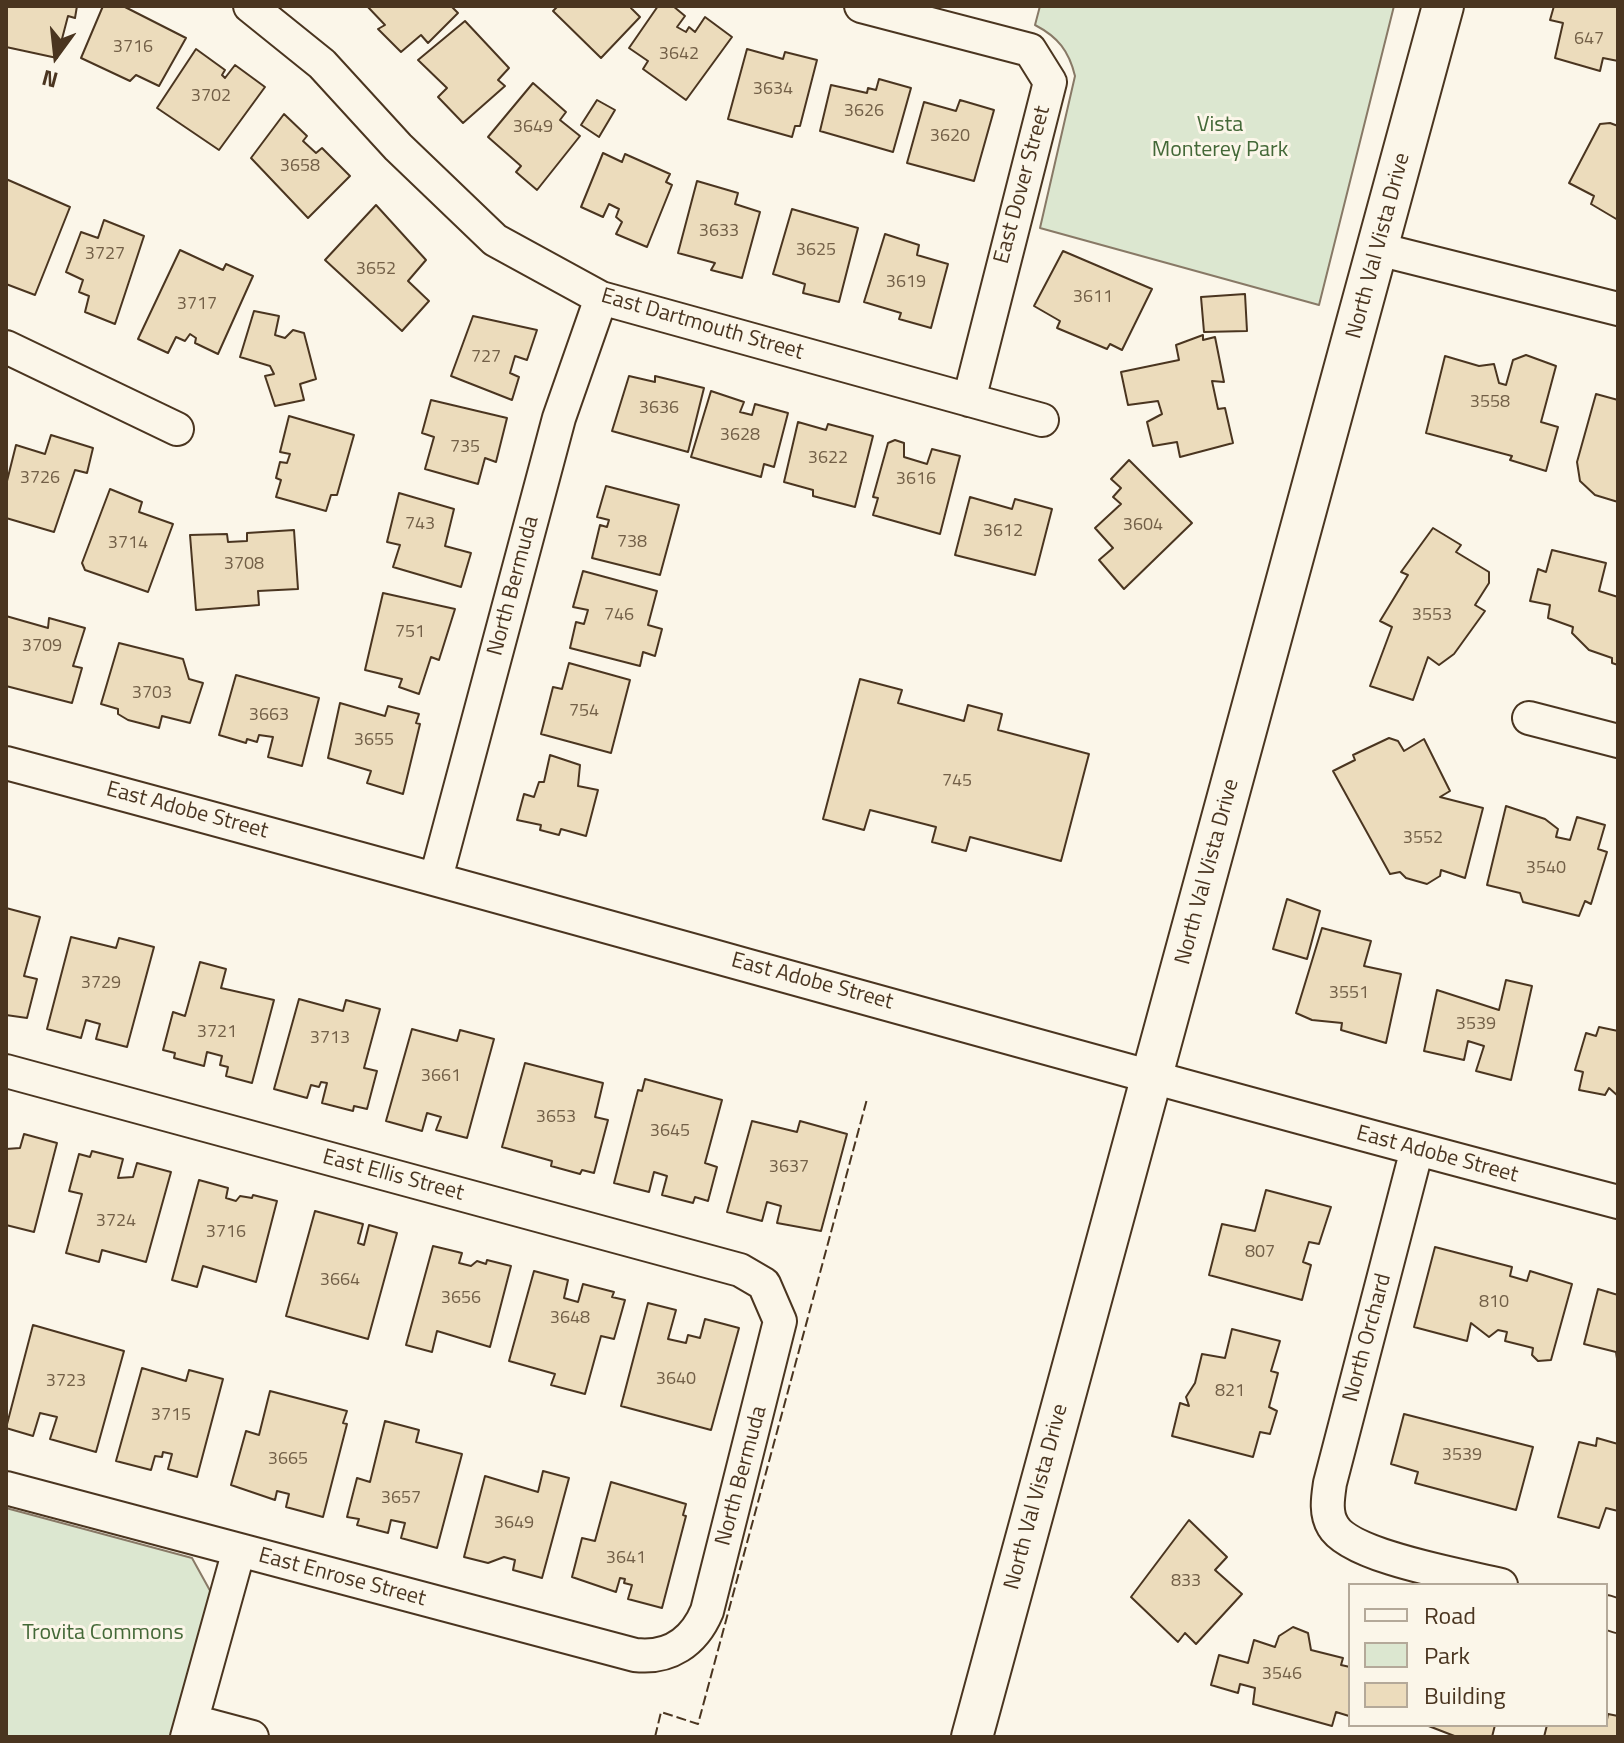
<!DOCTYPE html>
<html>
<head>
<meta charset="utf-8">
<style>
  body { margin:0 }
  #map { position:relative; width:1624px; height:1743px; overflow:hidden; background:#fbf6e9; font-family:"Titillium Web",sans-serif }
  canvas { display:block }
  .frame { position:absolute; inset:0; border:8px solid #4a3520; pointer-events:none }
  .legend { position:absolute; left:1348px; top:1583px; width:260px; height:144px; box-sizing:border-box; background:#fbf6e9; border:2px solid #b4a999; margin:0; padding:10px 14px; list-style:none; font-size:24px; color:#4a3520 }
  .legend li { display:flex; align-items:center; gap:16px; height:40px }
  .legend b { width:40px; border:2px solid #b4a999 }
  .north { position:absolute; left:16px; top:16px; width:80px; height:80px; -webkit-text-stroke:6px #fbf6e9; paint-order:stroke; rotate:195deg; font-size:22px; font-weight:700; line-height:32px; text-align:center; color:#4a3520 }
  .north::after { content:''; display:block; margin:auto; width:28px; height:36px; background:#4a3520; clip-path:polygon(50% 0,100% 100%,50% 72%,0 100%) }
</style>
</head>
<body>
<div id="map">
<canvas width="1624" height="1743"></canvas>
<div class="frame"></div>
<ul class="legend">
<li><b style="height:10px;background:#fbf6e9"></b>Road</li>
<li><b style="height:22px;background:#dce7d0"></b>Park</li>
<li><b style="height:22px;background:#ecdcbc"></b>Building</li>
</ul>
<div class="north">N</div>
</div>
<script>
const context = document.querySelector('canvas').getContext('2d');
context.lineJoin = 'round';
function paint(path, color) {
  context.fillStyle = color;
  context.fill(path, 'evenodd');
}
function trace(path, color, width, dash) {
  context.strokeStyle = color;
  context.lineWidth = width;
  context.lineCap = dash ? 'butt' : 'round';
  context.setLineDash(dash || []);
  context.stroke(path);
}
function write(font, color, halo, rows, align = 'center') {
  context.font = font + ' "Titillium Web",sans-serif';
  context.lineWidth = 6;
  context.setLineDash([]);
  context.textBaseline = 'middle';
  context.strokeStyle = halo;
  context.fillStyle = color;
  for (const [text, x, y, turn = 0] of rows) {
    context.save();
    context.translate(x, y);
    context.rotate((+turn || 0) * Math.PI / 180);
    context.textAlign = isNaN(turn) ? turn : align;
    if (halo) context.strokeText(text, 0, 0);
    context.fillText(text, 0, 0);
    context.restore();
  }
}
const green = new Path2D(`
  M1040,6H1394L1319,305L1040,228L1075,76C1069,51 1058,37 1035,25Z
  M6,1508L192,1558L213,1596L176,1737H6Z`);
paint(green, '#dce7d0');
trace(green, '#887966', 2);
const building = new Path2D(`
  M6,6H77L75,18L68,16L57,58L6,47Z
  M103,6H123L186,38L159,86L136,75L130,81L81,58Z
  M367,6H451L458,13L428,43L421,35L401,52L378,29L385,25Z
  M558,6H634L631,8L640,17L601,58L553,11Z
  M658,6H673L685,16L677,27L686,32L689,27L695,32L705,17L732,37L686,100L643,69L648,61L629,48Z
  M1554,6H1618V61L1603,58L1600,71L1555,58L1563,23L1550,20Z
  M465,21L509,68L498,80L505,86L463,123L438,97L447,88L418,60Z
  M196,49L225,70L222,75L225,78L235,65L265,87L219,150L157,108Z
  M747,49L783,59L785,52L817,60L800,126H795L792,137L728,119Z
  M879,79L911,88L893,152L820,131L831,85L867,93L868,88L876,90Z
  M533,83L566,112L560,120L580,136L537,190L516,172L521,166L488,137Z
  M597,100L615,110L599,137L581,125Z
  M960,100L994,110L974,181L907,163L924,102L956,111Z
  M284,114L307,136L303,141L316,153L322,148L350,176L308,218L251,158Z
  M1610,123L1618,126V220L1591,204L1594,196L1569,183L1600,124Z
  M603,153L622,162L625,154L670,174L666,182L672,185L647,247L616,234L622,222L616,217L619,209L609,204L603,217L581,207Z
  M6,179L70,207L35,295L6,284Z
  M697,181L738,193L735,204L760,212L742,278L711,270L715,263L678,253Z
  M376,205L426,260L408,281L429,301L402,331L325,260Z
  M792,209L858,228L839,302L803,293L805,284L773,274Z
  M104,220L144,236L115,324L85,312L89,296L79,292L83,280L66,272L81,232L98,238Z
  M885,234L919,245L917,255L948,264L931,328L899,319L901,313L864,302Z
  M180,250L223,270L226,264L253,276L218,354L195,343L196,338L190,334L185,341L176,337L168,353L138,339Z
  M1063,251L1152,289L1122,350L1110,344L1107,349L1057,328L1060,321L1034,306Z
  M1245,294L1247,331L1204,332L1201,297Z
  M254,311L279,316L275,335L285,338L293,330L304,333L316,379L300,384L304,400L275,406L265,376L274,374L270,366L240,357Z
  M473,316L537,330L527,360L515,356L510,373L519,377L512,400L451,376Z
  M1203,335V340L1215,337L1224,382L1212,381L1218,409L1225,408L1233,443L1180,457L1177,442L1153,446L1147,422L1162,414L1158,401L1128,405L1121,372L1179,360L1176,345Z
  M1526,355L1556,366L1541,422L1558,427L1546,471L1510,460L1512,456L1426,433L1445,356L1479,366L1494,364L1499,383L1506,385L1513,360Z
  M629,376L655,382V376L704,388L688,452L612,431Z
  M711,391L744,402L740,412L752,415L755,404L788,413L774,467L764,464L761,477L691,457Z
  M1596,394L1618,400V502L1595,495L1580,481L1577,462Z
  M431,400L507,418L496,462L485,458L478,484L425,469L434,437L422,433Z
  M289,416L354,435L337,495H331L326,511L276,497L281,480L276,478L280,462L287,463L290,454L280,452Z
  M798,422L826,430L828,424L873,436L855,507L813,496V490L784,482Z
  M51,435L93,448L87,473L75,470L54,532L6,518V485L16,445L45,454Z
  M895,440L904,443V457L927,464L932,449L960,456L940,534L873,515L878,498L873,497L888,443Z
  M1129,460L1192,523L1124,589L1099,560L1113,548L1095,528L1121,504L1113,497L1121,488L1111,479Z
  M606,486L679,505L660,575L592,558L600,525L607,527L609,520L597,517Z
  M110,489L142,502L139,512L173,524L148,592L85,570L82,563Z
  M399,493L454,509L445,546L471,553L461,587L393,567L400,545L387,542Z
  M970,497L1012,509L1015,499L1052,509L1035,575L955,555Z
  M1433,528L1461,545L1456,552L1489,572V583L1475,605L1485,611L1454,654L1439,665L1428,657L1413,700L1370,686L1392,627L1380,621L1408,575L1401,572Z
  M294,530L298,589L258,591L259,605L196,610L190,535L227,534L228,542L247,541V533Z
  M1552,550L1606,563L1599,591L1618,597V665L1612,663V658L1589,650L1572,633L1573,627L1548,618L1550,605L1530,601L1538,569L1546,572Z
  M583,571L657,591L648,625L662,629L655,656L643,652L640,666L570,648L576,622L584,624L588,610L573,607Z
  M383,593L455,609L439,660L431,657L419,694L399,687L402,679L365,670Z
  M6,616L48,628L49,618L85,628L73,666L82,668L72,703L6,686Z
  M119,643L183,659L189,679L203,683L190,723L162,716L159,728L128,720L118,714V709L101,704Z
  M569,663L630,680L611,753L541,734L553,687L562,689Z
  M236,675L319,698L302,766L268,757L273,737L259,735L257,742L247,739L246,743L219,735Z
  M860,679L902,690L898,703L964,721L968,705L1002,714L998,730L1089,754L1061,861L970,837L966,851L932,842L936,827L870,810L864,830L823,819Z
  M340,703L385,716L388,706L419,714L416,723L420,724L403,794L367,783L371,771L328,758Z
  M1389,738L1398,741L1404,751L1424,739L1450,791L1440,797L1483,808L1465,878L1441,870L1440,876L1427,884L1406,878L1400,872L1390,874L1333,771L1355,760L1353,755Z
  M550,755L580,765L578,786L598,790L586,836L561,829L559,835L540,830L541,825L517,820L524,794L534,797L539,782H544Z
  M1506,806L1545,819L1558,829L1556,837L1570,840L1577,817L1605,825L1598,849L1607,852L1591,904L1585,901L1579,916L1523,902L1520,893L1487,885Z
  M1287,899L1320,911L1307,959L1273,949Z
  M6,908L40,917L24,976L37,979L27,1018L6,1015Z
  M1322,928L1371,941L1364,966L1401,974L1386,1043L1341,1030L1342,1023L1312,1020L1296,1013Z
  M71,937L116,948L119,938L154,947L127,1047L96,1039L100,1024L86,1020L81,1038L47,1029Z
  M200,962L226,969L221,988L274,1000L252,1083L226,1076L228,1067L220,1065L222,1056L207,1052L204,1066L174,1058L175,1053L163,1050L173,1012L185,1016Z
  M1506,980L1532,986L1511,1080L1476,1071L1484,1046L1468,1041L1464,1060L1424,1051L1437,990L1499,1010Z
  M299,999L343,1011L346,1000L380,1009L364,1068L377,1071L367,1109L354,1106L353,1111L322,1103L327,1083L321,1082L319,1087L311,1085L307,1098L274,1089Z
  M1599,1027L1618,1031V1096L1609,1088L1605,1095L1579,1090L1583,1072L1575,1070L1586,1033L1596,1036Z
  M412,1029L457,1041L460,1030L494,1039L467,1138L436,1130L441,1117L427,1113L422,1131L386,1121Z
  M525,1063L603,1083L595,1117L608,1120L594,1173L582,1170L580,1174L551,1166L552,1161L502,1147Z
  M645,1079L722,1100L705,1163L717,1167L708,1201L695,1197L693,1203L662,1195L667,1176L654,1172L649,1192L614,1183L638,1090L642,1091Z
  M752,1121L797,1132L800,1121L847,1134L821,1231L777,1223L781,1206L767,1202L762,1221L727,1212Z
  M24,1134L57,1143L34,1232L6,1225V1149L20,1148Z
  M92,1151L123,1159L118,1178L133,1177L137,1163L171,1172L146,1262L102,1250L99,1262L66,1253L82,1194L69,1191L79,1154L90,1157Z
  M199,1180L228,1188L226,1198L236,1201L240,1196L252,1198L253,1195L277,1201L256,1282L203,1266L197,1287L172,1280Z
  M1266,1190L1331,1207L1319,1244L1309,1242L1303,1262L1311,1265L1302,1300L1209,1275L1222,1224L1255,1231Z
  M315,1211L363,1224L358,1243L364,1245L369,1225L397,1233L368,1339L286,1316Z
  M433,1246L462,1253L459,1263L471,1266L477,1261L486,1264L487,1260L511,1266L490,1347L437,1331L432,1352L406,1345Z
  M1435,1247L1512,1267L1510,1276L1527,1281L1530,1271L1572,1284L1551,1360L1538,1361L1532,1355L1533,1348L1505,1341L1507,1332L1498,1330L1489,1337L1471,1323L1467,1341L1414,1327Z
  M534,1271L568,1280L564,1298L578,1302L583,1284L614,1292L612,1297L625,1300L614,1339L601,1336L585,1394L551,1385L555,1374L509,1361Z
  M1598,1289L1618,1295V1365L1616,1352L1584,1344Z
  M648,1303L676,1310L668,1339L686,1343L688,1335L700,1338L705,1319L739,1328L711,1430L621,1406Z
  M33,1325L124,1351L96,1452L50,1439L57,1417L40,1413L33,1436L6,1428Z
  M1232,1329L1280,1341L1271,1371L1278,1373L1269,1407L1277,1411L1270,1434L1260,1432L1253,1457L1172,1436L1180,1403L1189,1406L1186,1397L1195,1383L1202,1354L1225,1358Z
  M142,1368L186,1381L189,1370L223,1379L197,1477L168,1469L172,1454L163,1452L162,1457L155,1456L151,1470L116,1461Z
  M270,1391L347,1411L343,1423L347,1424L323,1517L286,1507L289,1494L277,1491L275,1500L231,1485L246,1431L259,1435Z
  M1404,1414L1533,1447L1516,1510L1415,1483L1418,1472L1391,1464Z
  M385,1421L419,1430L416,1442L462,1454L437,1548L401,1538L405,1523L391,1520L388,1533L357,1525L359,1519L347,1517L357,1478L370,1482Z
  M1597,1438L1618,1444V1511L1606,1508L1599,1528L1558,1517L1579,1442L1596,1446Z
  M543,1471L569,1478L542,1578L513,1570L515,1560L504,1557L488,1563L464,1557L485,1476L538,1492Z
  M611,1482L686,1504L683,1515L686,1516L662,1608L628,1599L632,1585L624,1583L625,1579L620,1578L616,1592L572,1577L582,1538L595,1541Z
  M1189,1520L1227,1557L1215,1570L1242,1594L1196,1644L1185,1633L1178,1642L1131,1597Z
  M1293,1627L1308,1633L1311,1650L1343,1658L1341,1665L1350,1667V1713L1349,1716L1336,1712L1332,1726L1253,1704L1255,1688L1240,1684L1238,1693L1211,1685L1219,1655L1248,1663L1254,1640L1275,1647L1279,1636Z
  M1608,1714L1618,1716V1737H1544L1547,1725H1606Z
  M1426,1725H1495L1492,1737H1457Z`);
paint(building, '#ecdcbc');
trace(building, '#4a3520', 2);
const minor = new Path2D(`
  M250,6L322,64L398,147L495,240L601,298L1042,420
  M861,6L1030,50L1050,82L969,400
  M1378,249L1618,309
  M6,347L177,429
  M1529,718L1618,741
  M6,763C544,906 1079,1061 1618,1202
  M436,878L559,418L601,298
  M6,1071L740,1270L764,1284L780,1321L707,1611C694,1642 669,1659 635,1655L6,1488
  M1417,1149L1330,1483C1328,1497 1325,1513 1333,1526C1350,1557 1465,1576 1501,1585
  M1606,1612L1618,1616
  M192,1721L252,1737
  M187,1737L239,1550`);
const major = new Path2D(`
  M972,1737L1443,6`);
trace(minor, '#4a3520', 36);
trace(major, '#4a3520', 44);
trace(minor, '#fbf6e9', 32);
trace(major, '#fbf6e9', 40);
trace(new Path2D(`
  M655,1737L661,1712L698,1724L867,1099`), '#4a3520', 2, [10, 4]);
write('18px', '#725f47', null, [
  ["647",1589,40],
  ["3716",133,48],
  ["3642",679,55],
  ["3634",773,90],
  ["3702",211,97],
  ["3626",864,112],
  ["3649",533,128],
  ["3620",950,137],
  ["3658",300,167],
  ["3633",719,232],
  ["3625",816,251],
  ["3727",105,255],
  ["3652",376,270],
  ["3619",906,283],
  ["3611",1093,298],
  ["3717",197,305],
  ["727",486,358],
  ["3558",1490,403],
  ["3636",659,409],
  ["3628",740,436],
  ["735",465,448],
  ["3622",828,459],
  ["3726",40,479],
  ["3616",916,480],
  ["743",420,525],
  ["3604",1143,526],
  ["3612",1003,532],
  ["738",632,543],
  ["3714",128,544],
  ["3708",244,565],
  ["746",619,616],
  ["3553",1432,616],
  ["751",410,633],
  ["3709",42,647],
  ["3703",152,694],
  ["754",584,712],
  ["3663",269,716],
  ["3655",374,741],
  ["745",957,782],
  ["3552",1423,839],
  ["3540",1546,869],
  ["3729",101,984],
  ["3551",1349,994],
  ["3539",1476,1025],
  ["3721",217,1033],
  ["3713",330,1039],
  ["3661",441,1077],
  ["3653",556,1118],
  ["3645",670,1132],
  ["3637",789,1168],
  ["3724",116,1222],
  ["3716",226,1233],
  ["807",1260,1253],
  ["3664",340,1281],
  ["3656",461,1299],
  ["810",1494,1303],
  ["3648",570,1319],
  ["3640",676,1380],
  ["3723",66,1382],
  ["821",1230,1392],
  ["3715",171,1416],
  ["3539",1462,1456],
  ["3665",288,1460],
  ["3657",401,1499],
  ["3649",514,1524],
  ["3641",626,1559],
  ["833",1186,1582],
  ["3546",1282,1675]
]);
write('22px', '#436837', '#fbf6e9', [
  ["Vista",1220,126],
  ["Monterey Park",1220,151],
  ["Trovita Commons",103,1634]
]);
write('22px', '#4a3520', '#fbf6e9', [
  ["East Dover Street",1023,185,-75],
  ["North Val Vista Drive",1379,246,-75],
  ["East Dartmouth Street",702,325,16],
  ["North Bermuda",514,586,-75],
  ["East Adobe Street",187,811,15],
  ["North Val Vista Drive",1208,872,-75],
  ["East Adobe Street",812,982,15],
  ["East Adobe Street",1437,1155,15],
  ["East Ellis Street",393,1176,15],
  ["North Orchard",1368,1338,-75],
  ["North Bermuda",742,1476,-75],
  ["North Val Vista Drive",1037,1497,-75],
  ["East Enrose Street",342,1578,15]
]);
</script>
</body>
</html>
